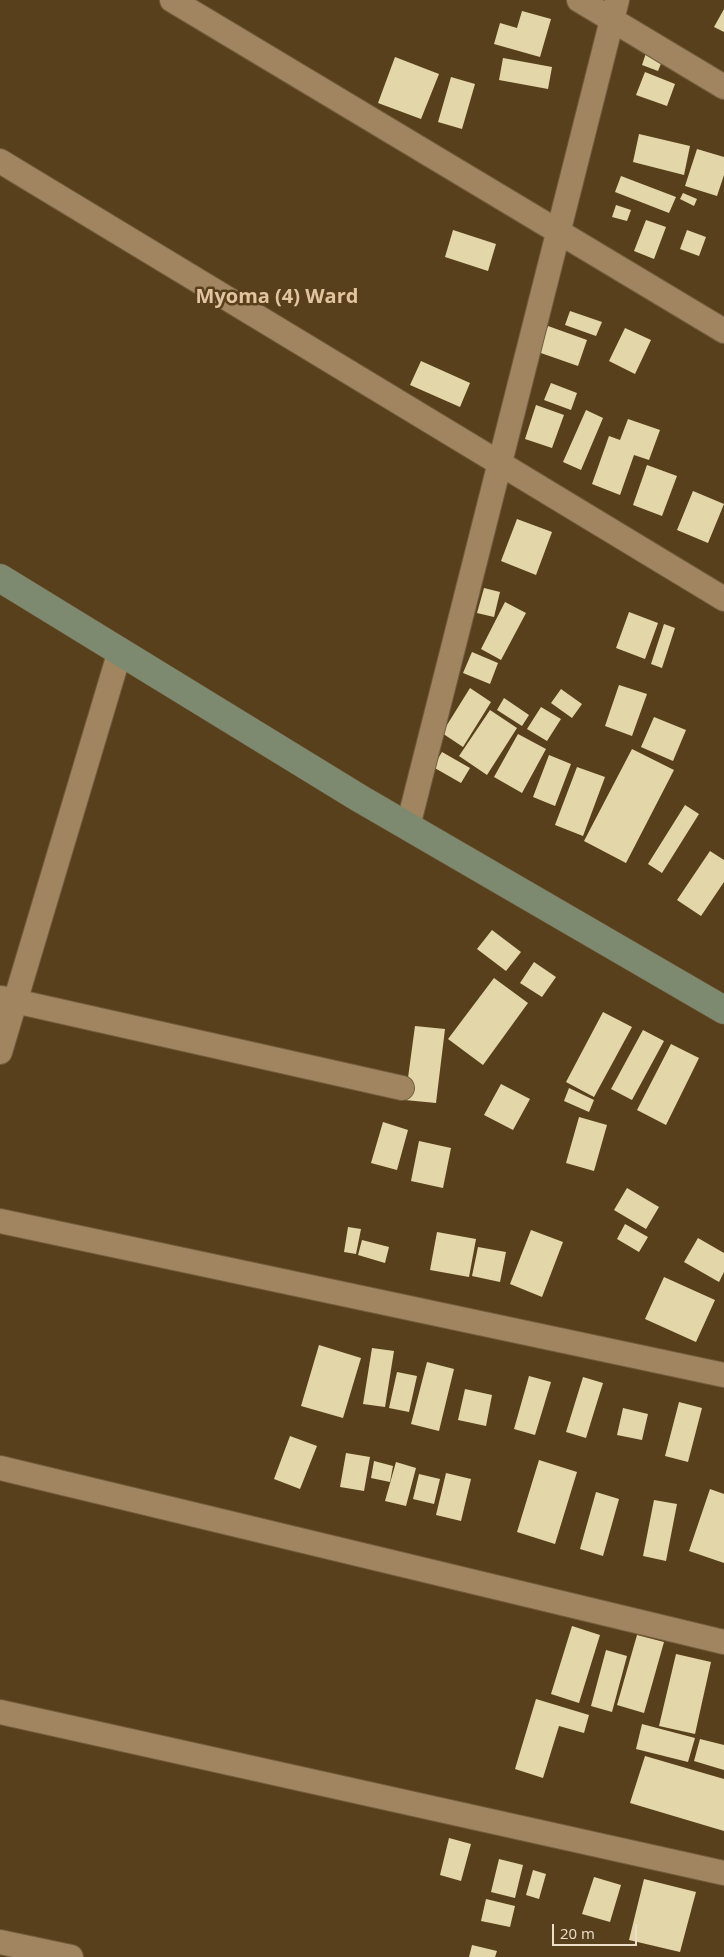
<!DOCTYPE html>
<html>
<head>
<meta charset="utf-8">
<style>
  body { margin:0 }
  #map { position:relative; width:724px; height:1957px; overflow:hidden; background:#59401d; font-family:"Open Sans",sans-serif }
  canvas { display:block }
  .scale { position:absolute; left:552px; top:1924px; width:85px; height:22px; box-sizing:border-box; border:2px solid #eddeca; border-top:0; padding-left:6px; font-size:15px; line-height:18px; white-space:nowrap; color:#eddeca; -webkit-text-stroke:4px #59401d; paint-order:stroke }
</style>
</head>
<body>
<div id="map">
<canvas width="724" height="1957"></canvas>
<div class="scale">20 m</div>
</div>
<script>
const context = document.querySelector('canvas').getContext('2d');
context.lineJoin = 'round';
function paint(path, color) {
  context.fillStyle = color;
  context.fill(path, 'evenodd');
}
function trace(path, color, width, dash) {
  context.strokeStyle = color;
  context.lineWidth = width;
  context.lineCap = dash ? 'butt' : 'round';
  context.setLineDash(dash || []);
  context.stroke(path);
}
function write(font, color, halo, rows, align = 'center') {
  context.font = font + ' "Open Sans",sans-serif';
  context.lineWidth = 5;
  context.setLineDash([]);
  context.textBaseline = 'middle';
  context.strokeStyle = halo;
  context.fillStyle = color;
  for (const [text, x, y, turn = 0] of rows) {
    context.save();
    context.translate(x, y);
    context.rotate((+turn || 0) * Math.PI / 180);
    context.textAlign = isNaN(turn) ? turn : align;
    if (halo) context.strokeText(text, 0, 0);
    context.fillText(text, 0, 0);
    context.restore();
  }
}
paint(new Path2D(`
  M724,9V32L714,27Z
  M522,11L551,19L540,57L494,44L500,23L517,28Z
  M647,50L664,56L658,71L642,65Z
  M395,57L439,74L421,119L378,103Z
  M503,58L552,67L548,89L499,80Z
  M645,72L675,84L667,106L636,95Z
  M451,77L475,84L462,129L438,122Z
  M639,134L690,146L684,175L633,162Z
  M697,149L724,157V175L717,196L685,186Z
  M621,176L676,197L669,213L615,192Z
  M683,193L697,199L694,206L680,199Z
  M616,205L631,210L627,221L612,217Z
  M646,220L666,227L654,259L634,251Z
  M453,230L496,244L488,271L445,257Z
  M687,230L706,237L699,256L680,249Z
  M570,311L602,322L596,336L565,325Z
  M548,326L587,340L578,366L538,352Z
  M625,328L651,340L635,374L609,361Z
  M421,361L470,383L460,407L410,385Z
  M551,383L577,393L571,410L544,400Z
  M536,405L564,415L552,448L525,439Z
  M586,410L603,418L581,470L563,462Z
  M628,419L660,430L649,460L634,455L620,495L592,484L609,436L620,440Z
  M647,465L677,476L662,516L633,505Z
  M693,491L724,504L708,543L677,530Z
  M517,519L552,532L536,575L501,561Z
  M484,588L500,592L494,617L477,613Z
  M505,602L526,613L501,660L481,649Z
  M629,612L658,623L645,659L616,648Z
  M664,624L675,628L662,668L651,664Z
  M472,652L498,663L490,684L463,673Z
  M619,685L647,694L632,736L605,726Z
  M470,688L491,702L463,747L442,733Z
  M561,689L582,704L572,718L551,703Z
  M504,698L529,715L522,726L497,710Z
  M541,707L561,719L547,741L527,729Z
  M490,710L517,728L487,775L459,756Z
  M654,717L686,730L673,761L641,747Z
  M518,734L546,749L522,793L494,777Z
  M632,749L674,770L626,863L584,841Z
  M442,752L470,768L461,783L433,767Z
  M549,755L571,764L555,806L533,797Z
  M577,767L605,777L583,836L555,825Z
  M685,805L699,814L662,873L648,864Z
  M710,851L724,860V882L701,916L677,900Z
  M492,930L521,952L506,971L477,949Z
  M534,962L556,977L542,997L520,983Z
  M494,978L528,1003L483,1065L448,1039Z
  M603,1012L632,1027L594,1097L566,1082Z
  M415,1026L445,1029L436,1103L405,1100Z
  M643,1030L664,1041L632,1100L611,1089Z
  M671,1044L699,1058L666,1125L637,1110Z
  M501,1084L530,1099L513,1130L484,1115Z
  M569,1088L594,1100L589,1112L564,1101Z
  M579,1117L607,1125L594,1171L566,1163Z
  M383,1122L408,1130L397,1170L371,1163Z
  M419,1141L451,1148L443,1188L411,1181Z
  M627,1188L659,1207L646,1229L614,1210Z
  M625,1224L648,1237L639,1252L617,1239Z
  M348,1227L361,1229L356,1254L344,1252Z
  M531,1230L563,1242L542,1297L510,1284Z
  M437,1232L476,1239L469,1277L430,1270Z
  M698,1238L724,1253V1272L719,1282L684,1262Z
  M362,1240L389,1247L385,1263L358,1255Z
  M478,1247L506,1252L500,1282L472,1276Z
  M664,1277L715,1300L696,1342L645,1319Z
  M319,1345L361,1358L343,1418L301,1406Z
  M372,1348L394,1351L385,1407L363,1404Z
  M427,1362L454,1369L439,1431L411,1424Z
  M397,1372L417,1376L409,1412L389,1408Z
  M529,1376L551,1382L535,1435L514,1429Z
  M583,1377L603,1383L586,1438L566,1432Z
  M465,1389L492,1395L486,1426L458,1420Z
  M679,1402L702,1408L688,1462L665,1456Z
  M623,1408L648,1414L642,1440L617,1435Z
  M290,1436L317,1446L300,1489L274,1479Z
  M346,1453L370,1457L364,1491L340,1487Z
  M539,1460L577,1472L555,1544L517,1532Z
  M374,1461L393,1466L390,1482L371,1478Z
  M396,1462L416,1468L406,1506L385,1501Z
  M446,1473L471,1479L461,1521L436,1515Z
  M419,1474L440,1479L434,1504L413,1499Z
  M710,1489L724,1494V1563L689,1551Z
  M596,1492L619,1499L603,1556L580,1549Z
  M654,1500L677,1504L666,1561L643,1556Z
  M572,1626L600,1635L579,1703L551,1694Z
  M637,1635L664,1642L644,1713L617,1705Z
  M606,1650L627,1656L612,1712L591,1706Z
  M676,1654L711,1662L695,1734L659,1726Z
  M536,1699L589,1715L584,1733L559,1726L543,1778L515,1769Z
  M642,1724L695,1738L688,1762L636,1749Z
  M700,1739L724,1745V1770L694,1761Z
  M645,1756L724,1779V1831L630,1803Z
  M449,1838L471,1844L461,1881L440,1875Z
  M499,1859L523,1865L515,1898L491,1892Z
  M533,1870L546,1874L539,1899L526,1895Z
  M594,1877L621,1885L610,1922L582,1914Z
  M644,1879L696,1892L680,1952L629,1940Z
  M486,1899L515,1906L510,1927L481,1921Z
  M472,1945L497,1951L495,1957H469Z`), '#e3d7a9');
const street = new Path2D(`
  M172,0L724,331
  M579,0L724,87
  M0,161L724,599
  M408,826L617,0
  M1,998L402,1088
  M0,1052L120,651
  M0,1221L724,1375
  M0,1468L724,1642
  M0,1712L724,1873
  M0,1942L71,1957`);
const secondary = new Path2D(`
  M0,578L359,798L724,1010`);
trace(street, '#725d3d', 26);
trace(secondary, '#725d3d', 29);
trace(street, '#a08560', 24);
trace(secondary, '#7e8a70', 28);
write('bold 20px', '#e2c49e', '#59401d', [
  ["Myoma (4) Ward",277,297]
]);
</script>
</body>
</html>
